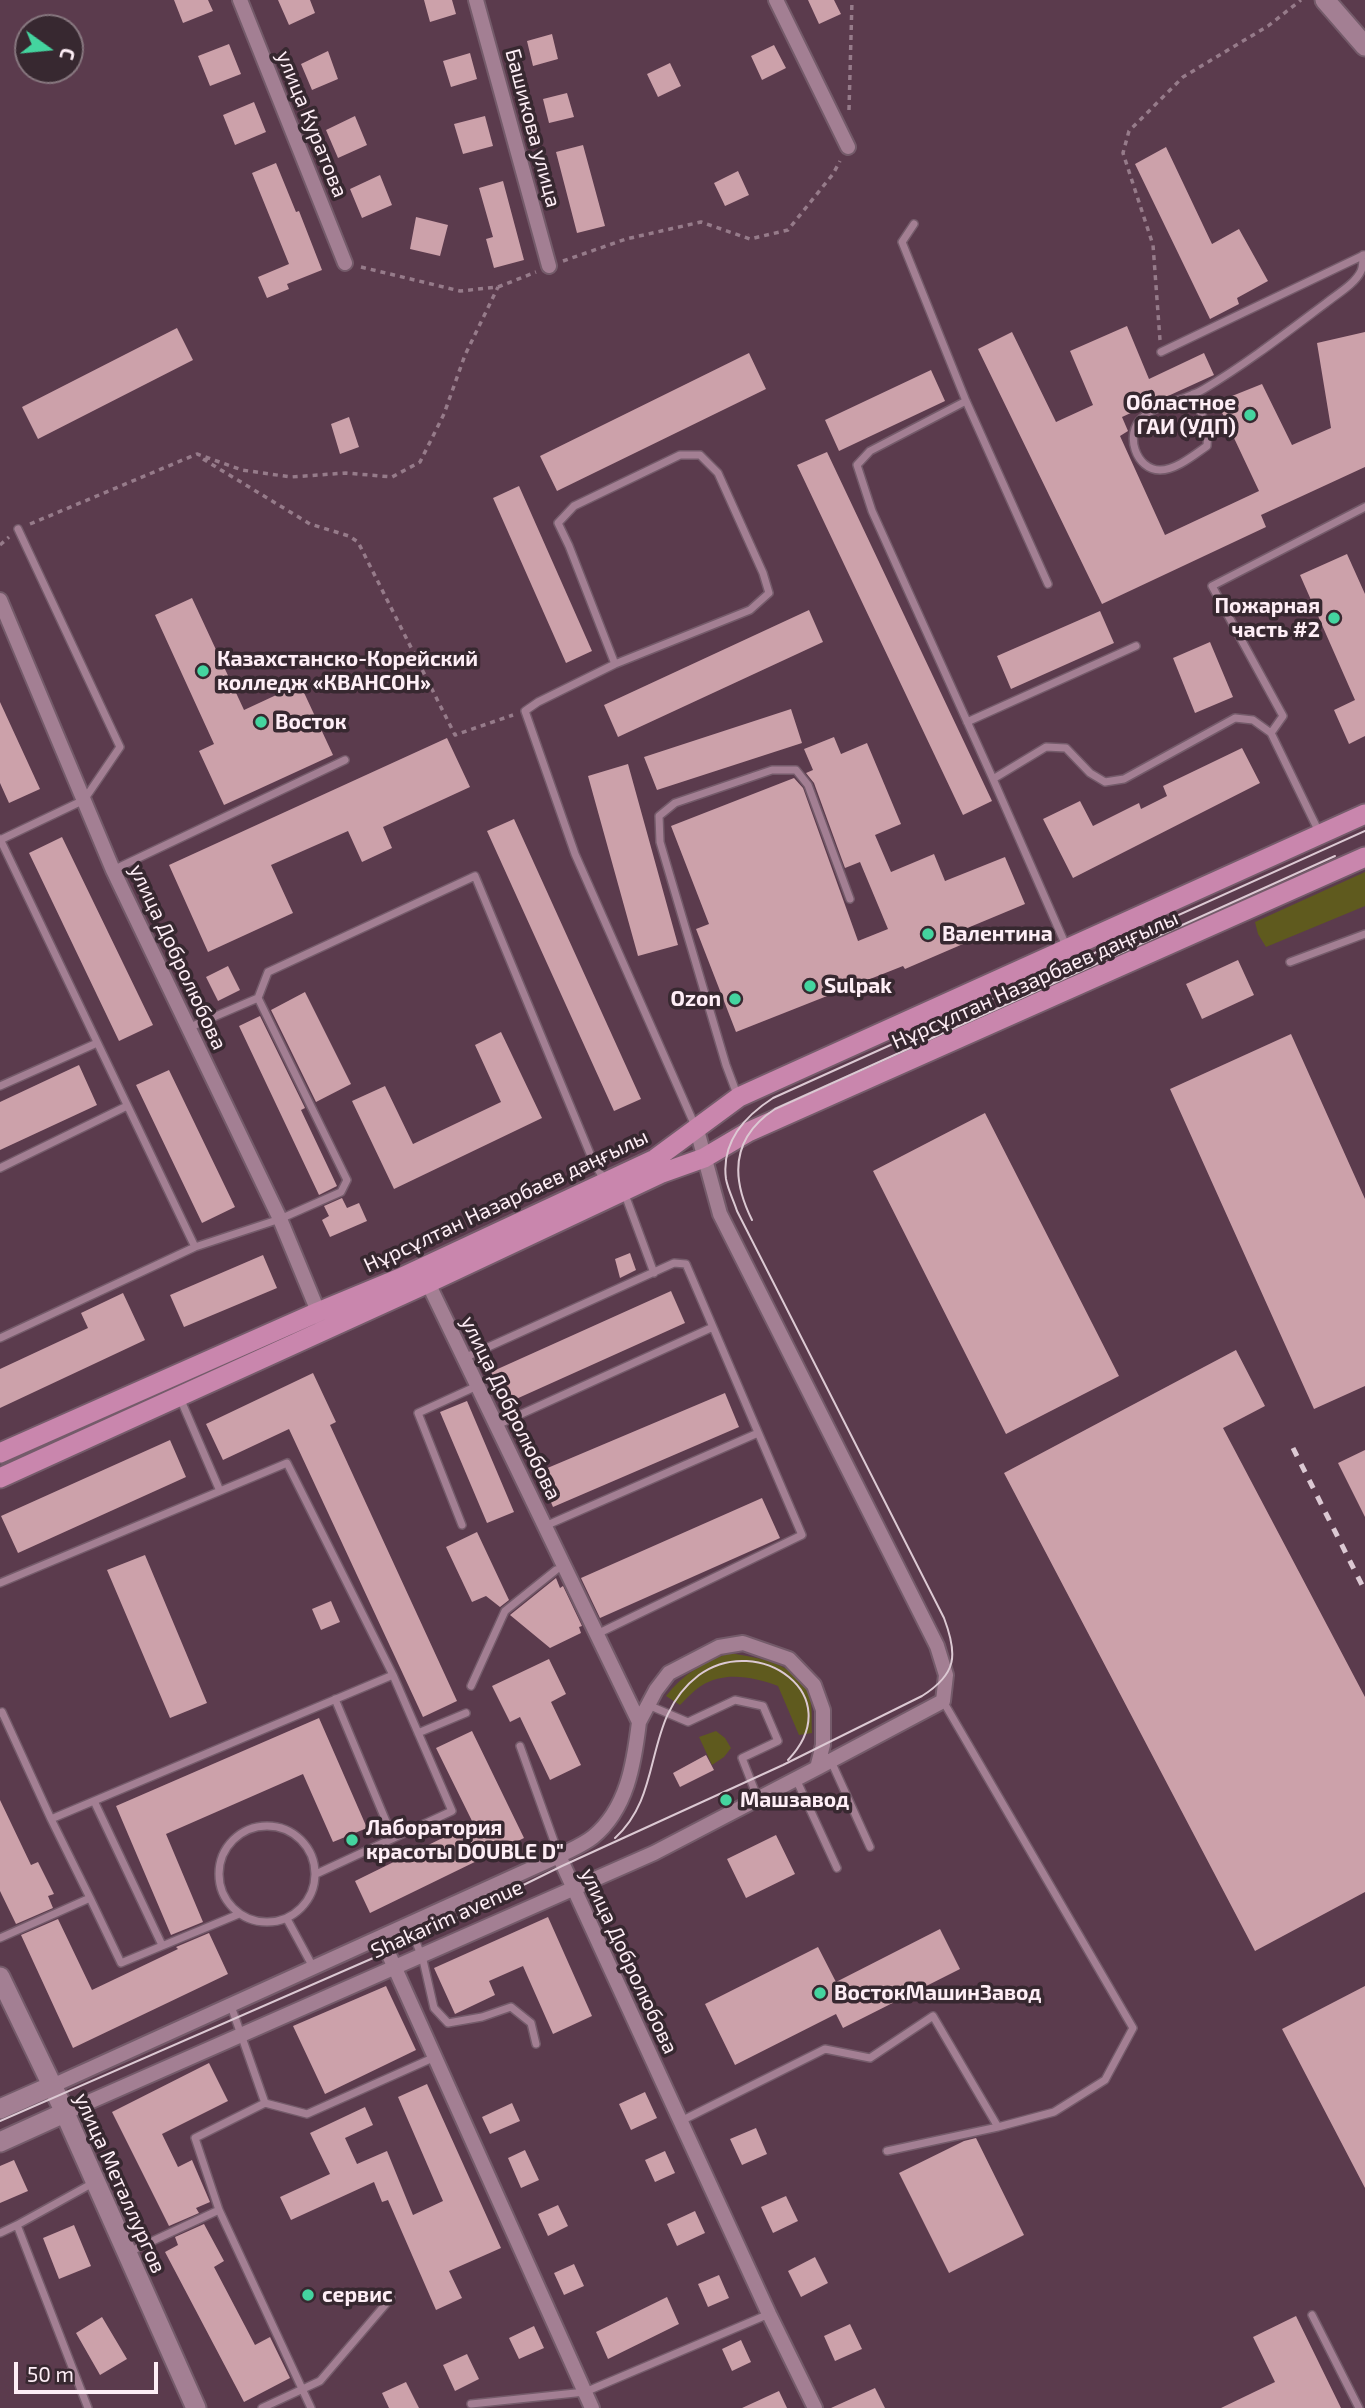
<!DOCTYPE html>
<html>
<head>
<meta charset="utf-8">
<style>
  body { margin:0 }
  #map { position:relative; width:1365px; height:2408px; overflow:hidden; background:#5b3b4d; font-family:"Exo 2",sans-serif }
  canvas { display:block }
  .north { position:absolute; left:14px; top:14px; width:70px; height:70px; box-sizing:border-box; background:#372830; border:2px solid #87777f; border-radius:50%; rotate:105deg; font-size:19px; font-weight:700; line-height:28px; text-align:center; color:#feeef6 }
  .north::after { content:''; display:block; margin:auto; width:24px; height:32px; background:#44d49f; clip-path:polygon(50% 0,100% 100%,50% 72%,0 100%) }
  .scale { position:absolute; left:14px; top:2362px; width:144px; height:32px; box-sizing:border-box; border:4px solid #feeef6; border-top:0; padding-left:9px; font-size:21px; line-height:24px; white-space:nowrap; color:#feeef6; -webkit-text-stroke:5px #372830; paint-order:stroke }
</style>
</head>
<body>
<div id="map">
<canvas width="1365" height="2408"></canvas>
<div class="north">С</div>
<div class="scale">50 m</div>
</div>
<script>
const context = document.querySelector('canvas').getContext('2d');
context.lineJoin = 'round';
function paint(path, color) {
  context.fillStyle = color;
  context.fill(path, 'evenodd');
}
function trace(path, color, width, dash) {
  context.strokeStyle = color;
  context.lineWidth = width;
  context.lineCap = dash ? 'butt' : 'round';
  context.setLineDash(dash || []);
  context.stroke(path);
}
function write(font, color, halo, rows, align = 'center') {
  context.font = font + ' "Exo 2",sans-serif';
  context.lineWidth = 7;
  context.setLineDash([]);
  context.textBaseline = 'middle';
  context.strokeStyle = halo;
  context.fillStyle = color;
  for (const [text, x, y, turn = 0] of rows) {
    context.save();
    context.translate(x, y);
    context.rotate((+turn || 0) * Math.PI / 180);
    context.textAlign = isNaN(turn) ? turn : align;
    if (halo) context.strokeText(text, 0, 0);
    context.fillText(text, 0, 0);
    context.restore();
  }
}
paint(new Path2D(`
  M1365,872V906L1266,947L1258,934L1255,922Z
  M730,1653C759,1658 797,1663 809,1695C813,1705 811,1722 812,1733L799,1735L778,1686C753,1677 725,1671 701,1686C693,1691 686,1699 680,1705L666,1696C683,1674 704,1662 730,1653Z
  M716,1731L725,1738L731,1748L724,1757L712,1765L699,1737Z`), '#5f5a1e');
paint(new Path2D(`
  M174,0H208L213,11L183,23Z
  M278,0H310L315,13L289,25Z
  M424,0H452L456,14L430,22Z
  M808,0H834L841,14L819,24Z
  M552,34L558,59L533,66L527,41Z
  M229,44L241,74L210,86L198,56Z
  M774,45L786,68L762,80L751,56Z
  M328,51L338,79L312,90L301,64Z
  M470,53L477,79L451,87L443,61Z
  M670,63L681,86L658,97L647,74Z
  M567,93L574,117L549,123L543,99Z
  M254,102L266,132L235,145L223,115Z
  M355,116L367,145L338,158L326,130Z
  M485,116L493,146L463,154L454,124Z
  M583,145L605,226L577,233L556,152Z
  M1166,147L1212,244L1239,229L1268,281L1237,298L1239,304L1210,319L1135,164Z
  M276,163L296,212L299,211L322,270L287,284L289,289L267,298L258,277L289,264L252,173Z
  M738,171L749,195L725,206L714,183Z
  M380,175L392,205L362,218L350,189Z
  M503,181L524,260L494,268L486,239L493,237L479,188Z
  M416,217L448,225L440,256L410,249Z
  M1127,326L1149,379L1204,353L1214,375L1122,417L1128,431L1120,436L1165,535L1259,491L1217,402L1262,384L1292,445L1331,428L1317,343L1365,332V467L1261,515L1266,527L1102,604L978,349L1012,332L1056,422L1093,405L1070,351Z
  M177,328L193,360L38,439L22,407Z
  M749,353L766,389L557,491L540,456Z
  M931,370L945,401L839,451L825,420Z
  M349,417L359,447L340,454L331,424Z
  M827,452L992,801L963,815L797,465Z
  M519,486L592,651L566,663L493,498Z
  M1347,554L1365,594V736L1349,744L1334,710L1355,700L1300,575Z
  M192,598L244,710L300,684L333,755L224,805L199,751L214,744L155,615Z
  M809,610L823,642L618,737L604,705Z
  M1100,611L1114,643L1011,689L997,656Z
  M1210,642L1233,697L1195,713L1173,658Z
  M0,702L40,789L9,803L0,783Z
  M791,709L802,743L657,790L644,757Z
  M834,737L841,754L867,743L901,824L875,835L891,872L934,854L945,881L1005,857L1025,904L965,929L970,941L905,969L903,966L736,1032L696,929L709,924L671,826L794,778L803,788L858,941L888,929L860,862L845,868L814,783L806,773L813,770L804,749Z
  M447,738L470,787L383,827L392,848L362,862L348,831L271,865L293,913L208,952L169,865Z
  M1242,748L1260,783L1073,878L1043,819L1080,801L1093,826L1139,803L1141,809L1167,796L1163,786Z
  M628,764L678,945L638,956L588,776Z
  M514,819L641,1099L614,1111L487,831Z
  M62,837L153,1025L119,1041L29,853Z
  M1238,960L1254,995L1202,1019L1186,984Z
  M228,966L240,990L218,1001L206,977Z
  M305,992L351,1084L316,1102L271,1010Z
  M260,1016L305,1108L301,1110L337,1186L319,1195L239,1026Z
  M501,1032L542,1118L394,1189L352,1101L385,1086L413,1144L501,1102L475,1045Z
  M1291,1034L1365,1199V1386L1314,1409L1170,1089Z
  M79,1065L97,1105L0,1150V1102Z
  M169,1070L235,1207L202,1223L136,1085Z
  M985,1113L1119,1376L1006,1434L873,1171Z
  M342,1198L347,1208L359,1203L367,1221L330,1237L322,1220L329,1216L324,1206Z
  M630,1253L636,1270L620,1278L615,1259Z
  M263,1255L277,1288L184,1327L170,1295Z
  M671,1291L685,1323L505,1404L491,1372Z
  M123,1293L145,1340L0,1408V1369L88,1328L81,1313Z
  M1236,1350L1265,1406L1223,1428L1365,1697V1892L1255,1951L1004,1473Z
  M313,1373L336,1422L330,1425L457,1701L423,1717L289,1429L223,1460L206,1424Z
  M725,1393L739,1427L553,1507L538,1472Z
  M467,1401L514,1512L487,1523L440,1412Z
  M170,1440L186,1477L18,1553L1,1516Z
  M1365,1450V1517L1338,1463Z
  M762,1498L780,1538L600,1618L581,1578Z
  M477,1532L509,1600L500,1607L486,1596L472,1602L446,1547Z
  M145,1555L207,1703L170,1718L107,1570Z
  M556,1578L560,1588L563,1586L582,1626L579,1627L581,1633L550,1648L510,1615Z
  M331,1601L340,1622L321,1630L312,1609Z
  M549,1659L566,1694L551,1702L581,1765L550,1780L520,1717L510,1722L492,1686Z
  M319,1718L367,1828L333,1842L303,1774L166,1834L203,1922L171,1935L116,1806Z
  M472,1731L524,1838L370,1913L355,1881L473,1823L436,1748Z
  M706,1755L714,1770L680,1787L673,1773Z
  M0,1800L31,1865L38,1862L54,1894L48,1896L53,1908L16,1924L0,1891Z
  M776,1835L795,1874L746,1898L727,1859Z
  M548,1917L592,2016L553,2034L523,1966L489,1981L495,1995L455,2014L434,1968Z
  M58,1919L92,1990L178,1949L176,1947L209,1933L228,1974L73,2048L21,1935Z
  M940,1929L960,1969L843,2028L836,2014L735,2065L705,2004L818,1947L836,1982Z
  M386,1986L416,2050L325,2094L293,2026Z
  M1365,1986V2188L1282,2029Z
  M209,2063L228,2101L162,2134L178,2167L192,2160L210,2202L196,2208L199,2213L169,2226L112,2112Z
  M427,2084L501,2248L449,2271L462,2298L436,2310L388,2200L382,2202L374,2182L291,2220L280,2197L330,2174L310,2133L365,2107L373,2125L345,2138L357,2164L387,2151L413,2215L443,2201L398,2097Z
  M645,2092L657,2118L631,2130L619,2104Z
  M512,2103L520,2121L490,2134L482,2117Z
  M756,2128L767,2154L742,2165L730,2139Z
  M976,2138L1024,2235L949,2273L899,2173L964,2141Z
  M525,2150L539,2180L521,2188L508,2158Z
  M665,2151L675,2173L655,2182L645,2160Z
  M14,2160L28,2191L0,2203V2166Z
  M786,2196L798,2221L773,2233L761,2207Z
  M558,2205L568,2226L548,2236L538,2214Z
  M695,2211L705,2233L677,2246L667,2224Z
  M204,2224L224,2261L214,2267L255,2345L270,2337L290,2378L244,2402L165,2252L178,2245L175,2237Z
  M74,2225L91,2266L59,2279L43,2238Z
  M815,2257L828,2283L801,2297L788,2271Z
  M574,2264L584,2286L564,2295L554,2273Z
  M719,2275L729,2298L708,2307L698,2284Z
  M667,2297L679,2324L608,2359L596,2332Z
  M1296,2316L1341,2408H1221L1275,2382L1253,2337Z
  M102,2317L127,2359L100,2375L76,2333Z
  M850,2324L862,2349L835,2361L824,2336Z
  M534,2326L544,2348L519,2359L509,2338Z
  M741,2340L751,2362L732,2371L722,2349Z
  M467,2354L479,2379L455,2391L443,2365Z
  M406,2382L419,2408H389L382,2393Z
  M875,2388L885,2408H831Z
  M779,2391L787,2408H742Z`), '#cca1aa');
const service = new Path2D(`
  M914,224L902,242L966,401L1048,584
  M1161,352L1364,255
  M1193,394L1208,429L1207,446C1194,455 1176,470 1160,470C1136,470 1124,434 1142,418C1160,402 1184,401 1204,389C1246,364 1286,333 1326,303C1337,294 1355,284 1361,271C1363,267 1363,260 1363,255
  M966,401L870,451L857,465L872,511L993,779L1046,747L1066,748L1090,773L1105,782L1124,779L1235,718L1253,720L1271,733L1320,834
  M615,664L569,546L558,523L574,506L680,455H700L718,473L763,573L769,593L750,610L615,664L538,702L525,711L575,854L696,1128
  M967,722L1136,646
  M1271,733L1283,716L1212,586L1365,507
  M993,779L1067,948
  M0,839L195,1247L280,1219L341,1192L347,1180L258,998L268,972L475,876L591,1156L605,1182
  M0,840L84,800L120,747L18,529
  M113,870L345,760
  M1290,962L1365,934
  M188,1028L258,998
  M0,1086L97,1043
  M738,1097L726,1065L660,842L659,816L675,803L772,770H796L808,785L850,899
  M0,1168L127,1106
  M624,1192L654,1273
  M0,1338L195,1247
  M464,1358L674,1263L686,1264L802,1535L597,1634
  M180,1398L220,1491
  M497,1425L713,1327
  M462,1525L418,1413L477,1386
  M545,1526L758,1433
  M0,1583L287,1463L393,1675
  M471,1686L505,1611L556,1570
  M335,1699L393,1838
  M943,1701L1133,2028L1105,2080L1054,2112L998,2127
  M648,1705L688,1722L735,1700L763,1706L778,1741L742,1758L758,1799
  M0,1713L2,1712L51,1819L393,1675L452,1811L316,1874
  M418,1733L466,1713
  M520,1746L559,1855
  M831,1761L870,1847
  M796,1779L837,1868
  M94,1801L162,1945
  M51,1819L90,1898
  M219 1874a48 48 0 1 1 96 0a48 48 0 1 1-96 0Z
  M287,1919L313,1967
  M409,1924L423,1960L434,2008L448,2023L482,2017L511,2007L531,2023L536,2044
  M0,1938L90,1898L121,1963L239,1914
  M231,2006L265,2103L195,2138L219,2210L311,2408
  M265,2103L307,2114L435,2057
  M681,2121L825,2049L870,2058L933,2016L998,2127L887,2151
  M0,2233L17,2225
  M129,2252L219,2210
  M1312,2315L1359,2408
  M471,2404L585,2392L769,2314
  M88,2408L17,2225L93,2183
  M262,2408L320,2381L391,2298`);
const minor = new Path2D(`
  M240,0L345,263
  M476,0L549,266
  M776,0L848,147
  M0,600L113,870L280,1219L322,1321
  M697,1130L720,1214L937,1646L946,1675L943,1701L817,1768
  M559,1856L769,2314L815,2408
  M381,1937L592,2408
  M52,2086L559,1856C570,1850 583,1845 593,1837C627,1809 634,1764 639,1722L428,1283
  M64,2113L654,1853L817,1768L823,1745V1710L814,1685L789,1659L743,1643L719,1647L669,1673L656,1690L639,1722`);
const tertiary = new Path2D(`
  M1325,0L1365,46
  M0,1977L60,2102L196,2408
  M0,2109L52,2086
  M0,2142L64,2113`);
const primary = new Path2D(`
  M0,1453L318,1312L400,1278L655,1159L739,1097L1365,814
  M0,1478L428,1283L662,1173L704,1158L748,1132L1365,857`);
trace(service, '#745b6a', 10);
trace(minor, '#745b6a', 18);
trace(tertiary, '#745b6a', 23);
trace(primary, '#745b6a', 23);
trace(new Path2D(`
  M849,110L852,0
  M563,261L626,239L701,222L750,239L788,230L833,174L840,161
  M361,267L460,291L498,287L536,272
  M1160,340L1153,245L1123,153L1129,131L1183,77L1268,26L1301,0
  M203,459L310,524L349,536L358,542L455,735L513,715
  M30,524L197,454L242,470L291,477L346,473L392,477L420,462L444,414L465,355L498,287
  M0,545L9,537`), '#967b8a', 3.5, [5, 5]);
trace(service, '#a37f93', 7);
trace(minor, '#a37f93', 14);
trace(tertiary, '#a37f93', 19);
trace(primary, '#c986ad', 19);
trace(new Path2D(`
  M752,1220C730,1176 732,1137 775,1109L1335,856
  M615,1838C666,1792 641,1719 699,1675C758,1632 850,1695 788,1760
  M0,2121L387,1952L562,1866L783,1765L922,1696C957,1674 958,1655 944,1618L737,1211C734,1201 728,1190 726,1179C721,1142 745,1116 773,1098L1365,831`), '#dcc9d3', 2);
trace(new Path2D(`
  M1293,1448L1365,1591`), '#dcc9d3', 5, [9, 9]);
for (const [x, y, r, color] of [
  [1250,415,7,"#44d49f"],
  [1334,618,7,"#44d49f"],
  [203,671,7,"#44d49f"],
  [261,722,7,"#44d49f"],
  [928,934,7,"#44d49f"],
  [810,986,7,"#44d49f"],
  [735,999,7,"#44d49f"],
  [726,1800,7,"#44d49f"],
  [352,1840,7,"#44d49f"],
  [820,1993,7,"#44d49f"],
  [308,2295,7,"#44d49f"]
]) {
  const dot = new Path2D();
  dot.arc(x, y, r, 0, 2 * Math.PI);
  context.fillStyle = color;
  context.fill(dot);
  trace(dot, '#372830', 2.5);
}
write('21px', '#feeef6', '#372830', [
  ["улица Куратова",312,124,68],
  ["Башикова улица",533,128,75],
  ["улица Добролюбова",178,957,65],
  ["Нұрсұлтан Назарбаев даңғылы",1035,980,-24],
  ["Нұрсұлтан Назарбаев даңғылы",506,1201,-25],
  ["улица Добролюбова",511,1408,64],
  ["Shakarim avenue",447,1919,-24],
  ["улица Добролюбова",629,1961,65],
  ["улица Металлургов",120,2183,66]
]);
write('bold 21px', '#feeef6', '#372830', [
  ["Областное",1236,403,"right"],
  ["ГАИ (УДП)",1236,427,"right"],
  ["Пожарная",1320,606,"right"],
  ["часть #2",1320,630,"right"],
  ["Казахстанско-Корейский",217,659],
  ["колледж «КВАНСОН»",217,683],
  ["Восток",275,722],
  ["Валентина",942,934],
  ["Sulpak",824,986],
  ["Ozon",721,999,"right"],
  ["Машзавод",740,1800],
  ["Лаборатория",366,1828],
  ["красоты DOUBLE D\"",366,1852],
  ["ВостокМашинЗавод",834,1993],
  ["сервис",322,2295]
], 'left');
</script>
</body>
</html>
